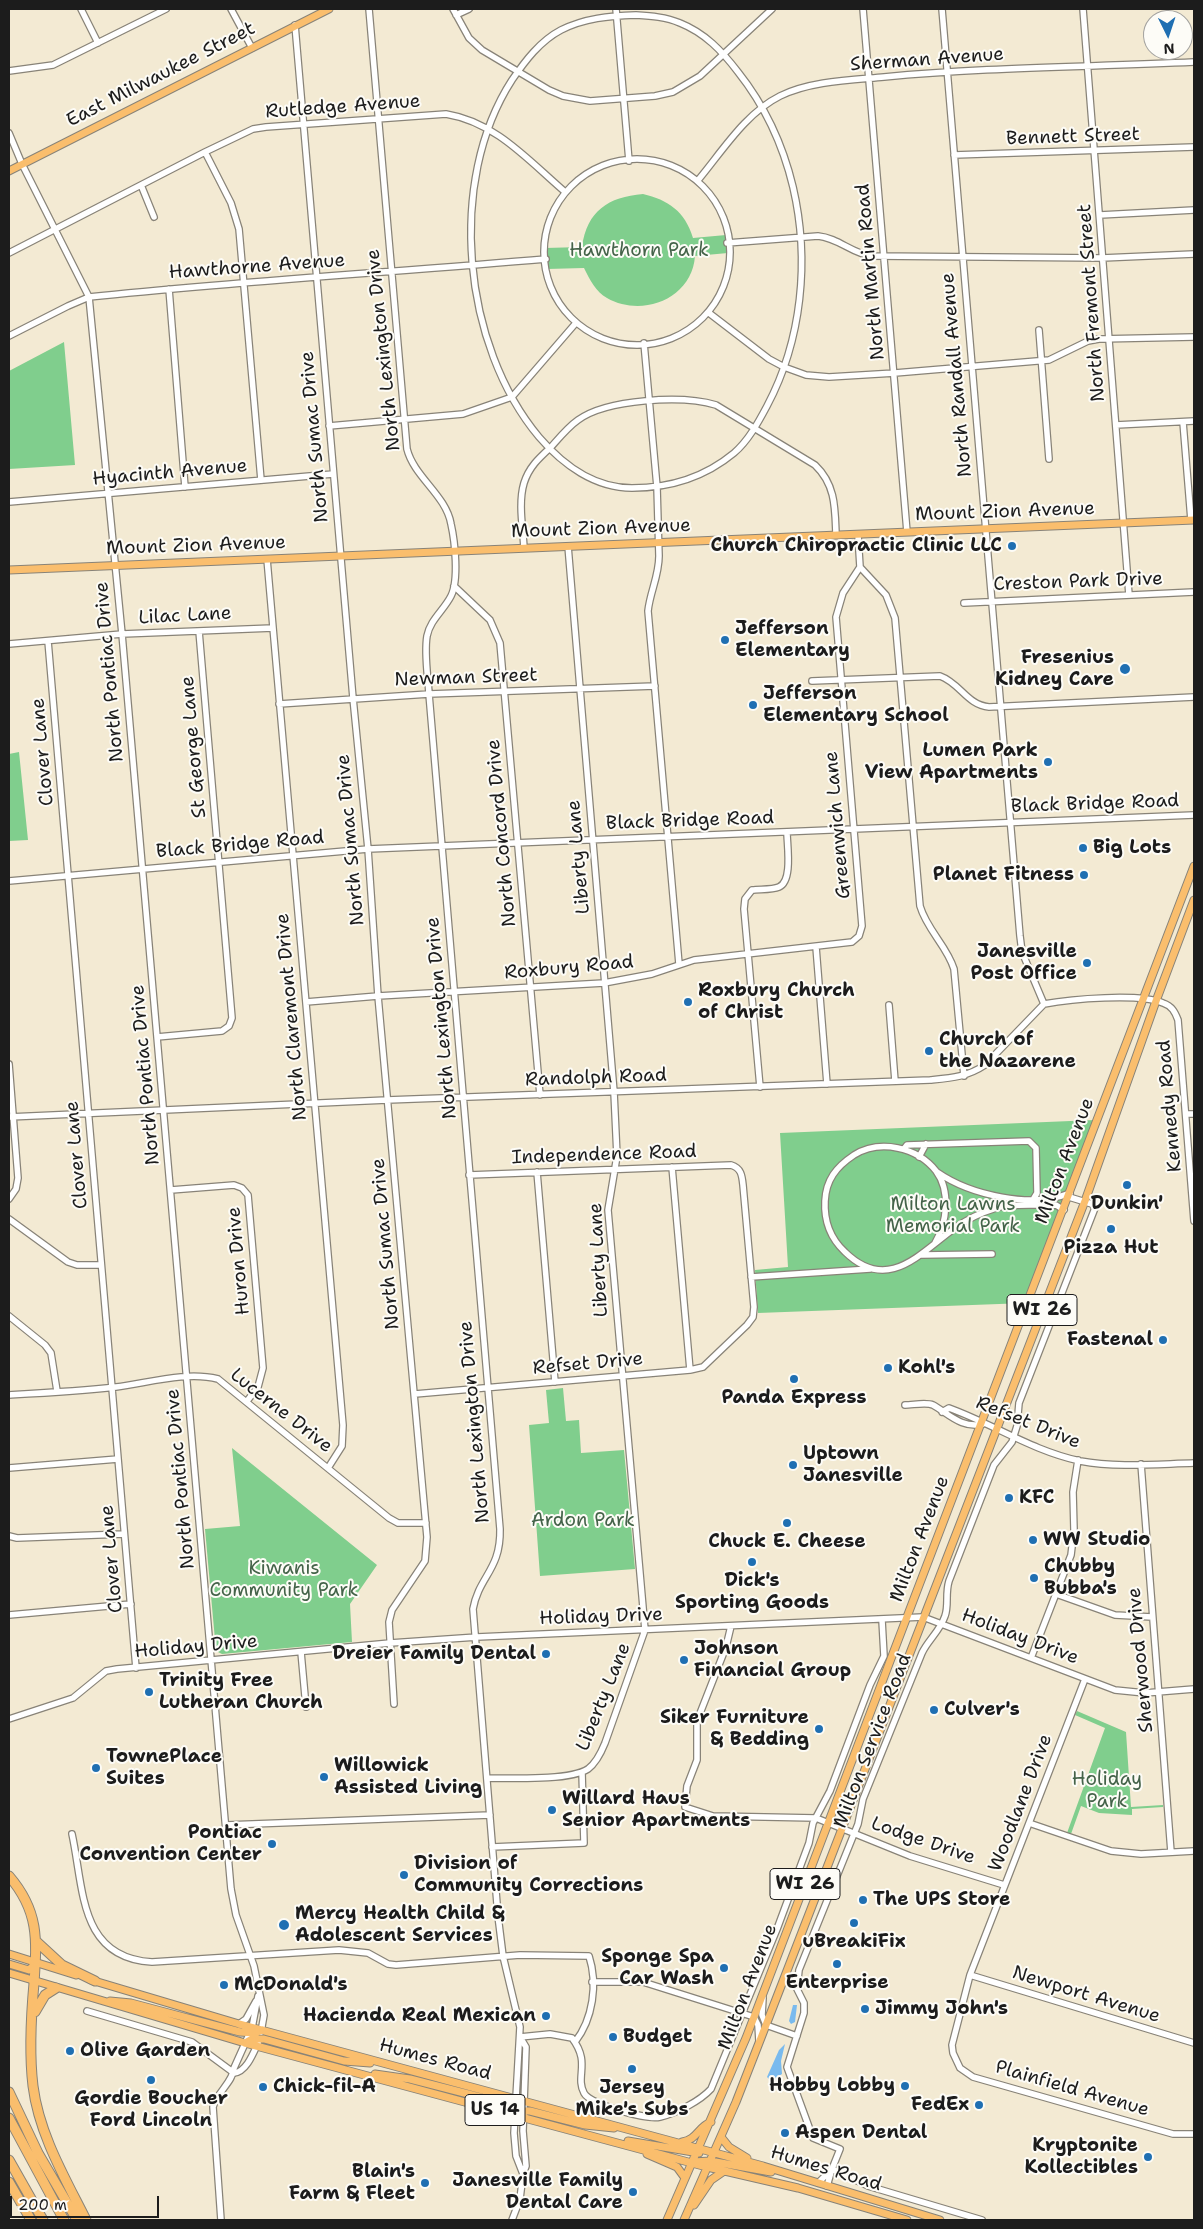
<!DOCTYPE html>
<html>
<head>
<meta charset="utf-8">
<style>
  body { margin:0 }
  #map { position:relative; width:1203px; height:2229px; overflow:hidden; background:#f3ead3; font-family:"Shantell Sans",sans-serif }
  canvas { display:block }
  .frame { position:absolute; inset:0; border:10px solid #1c1c1c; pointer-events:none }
  .north { position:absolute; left:1143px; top:10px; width:50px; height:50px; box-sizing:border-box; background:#fdfcf7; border:1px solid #a3a29f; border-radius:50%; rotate:176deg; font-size:14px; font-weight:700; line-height:20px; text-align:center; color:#1c1c1c }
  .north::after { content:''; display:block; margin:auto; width:18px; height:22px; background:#1f6fb2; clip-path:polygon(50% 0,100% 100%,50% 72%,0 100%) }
  .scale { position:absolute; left:10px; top:2196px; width:149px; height:22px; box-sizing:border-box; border:2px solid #1c1c1c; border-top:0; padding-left:6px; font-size:15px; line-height:18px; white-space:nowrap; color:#1c1c1c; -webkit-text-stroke:4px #fdfcf7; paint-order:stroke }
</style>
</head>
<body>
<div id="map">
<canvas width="1203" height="2229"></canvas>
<div class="frame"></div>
<div class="north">N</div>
<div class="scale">200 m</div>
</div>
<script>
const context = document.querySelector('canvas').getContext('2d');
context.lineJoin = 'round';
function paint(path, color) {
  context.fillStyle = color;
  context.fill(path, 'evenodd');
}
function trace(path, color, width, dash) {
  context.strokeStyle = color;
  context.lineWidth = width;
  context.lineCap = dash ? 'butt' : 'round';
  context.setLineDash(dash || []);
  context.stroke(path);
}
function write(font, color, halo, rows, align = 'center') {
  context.font = font + ' "Shantell Sans",sans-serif';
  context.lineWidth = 4;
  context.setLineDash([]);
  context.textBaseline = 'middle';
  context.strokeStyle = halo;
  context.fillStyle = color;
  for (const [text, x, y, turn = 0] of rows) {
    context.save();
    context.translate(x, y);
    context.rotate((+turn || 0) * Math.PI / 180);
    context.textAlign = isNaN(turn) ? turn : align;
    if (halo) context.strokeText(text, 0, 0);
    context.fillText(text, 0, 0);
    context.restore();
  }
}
paint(new Path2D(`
  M643,194C668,200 685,211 693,238L726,235L728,253L695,256C692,299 642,318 607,298C596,292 590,280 584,268L547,269L545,248L582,247C587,211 608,197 643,194Z
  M64,342L75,465L9,469V371Z
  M19,752L28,840L9,841V754Z
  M1095,1120L1026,1303L758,1313L755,1270L788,1267L780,1133Z
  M563,1388L566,1421L579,1420L581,1453L624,1450L635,1569L540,1576L529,1425L549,1423L546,1390Z
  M232,1448L377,1565L350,1604L352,1642L222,1654L216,1651L205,1529L240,1526Z
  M1077,1711L1126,1732L1131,1807L1163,1805V1807L1132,1809V1815L1099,1813L1081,1806L1071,1834L1067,1833L1105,1728L1075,1715Z`), '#80ce8d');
paint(new Path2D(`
  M793,2005H797L795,2022L791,2024L789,2021Z
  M785,2044L781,2061L782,2074L771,2081L767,2077L779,2050Z`), '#79baee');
const minor = new Path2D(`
  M81,9L98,43
  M231,9L252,48
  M369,9L407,449C414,477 446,495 451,524C455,542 459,580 451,596C444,610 430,620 427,636C424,654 428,676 429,694L500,1529C501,1570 479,1576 473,1609L498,1916L503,1956L520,2027L514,2133L516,2156L523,2174
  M453,9L469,38L482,50L549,90L563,96L590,101L655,96L673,92L700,76L772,9
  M616,9L629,161
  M863,9L907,532
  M942,9L1020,936L1022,952L1044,1004
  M1083,9L1129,595
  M456,15L469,9
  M636,15C651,16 666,17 680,23C705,33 722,51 738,72C765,106 783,145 793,187C810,260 802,340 767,406C758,423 748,441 734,453C705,477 669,488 632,488C595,488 563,465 539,437C463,346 446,182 512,80C525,61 540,41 561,30C585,18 609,16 636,15Z
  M295,25L353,698L368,849L378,996L427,1537L425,1561L392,1610L389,1622L394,1704
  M9,71L53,65L166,9
  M9,133L22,164L89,297L122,634L231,1889L236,1915L254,1966L264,2015L261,2032
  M205,152L231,203L239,229L261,480
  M954,155L1194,147
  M544 252a93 93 0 1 1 186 0a93 93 0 1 1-186 0Z
  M699,179C723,150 746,113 780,96C810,81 851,80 884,77C987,67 1091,67 1194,62
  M141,185L154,217
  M1100,215L1194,210
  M727,243L818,236C839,238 852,254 872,256L1102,258L1194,254
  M9,253L205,152L253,129L266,127L446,114C495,122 527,159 564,191
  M169,289L185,487
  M709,313L769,359L784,367L806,375L829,377L895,373L1049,360L1088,341L1099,339L1194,337
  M1039,330L1049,459
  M9,336L68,306L89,297C241,281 394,272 546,259
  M644,343L657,487L659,556C659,576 650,592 648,611L679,964
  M1183,422L1191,520
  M1116,425L1194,421
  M329,426L463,414L512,397L575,324
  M9,502L333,474
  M524,548C523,528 518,503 524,483C529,467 539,458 551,447C559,438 568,427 578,420C607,399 682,395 716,405L815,465C836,485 835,509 836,535
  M267,559L343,1425L342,1446L328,1468
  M860,567L886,595L895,618L920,906C927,930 947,946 954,969L964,1076
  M454,586L490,620L500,643L540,1095
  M964,603L1194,592
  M48,641L136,1668
  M9,644L122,634L273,628
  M812,681L940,676C960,683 967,705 989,707L1194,697
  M279,704L429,694L655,686
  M9,881L368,849L1194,815
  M816,947L827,1084
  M306,1002L378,996L604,983L652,974L694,960L852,942L859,936L862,926L836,617L843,593L860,567L858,535
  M889,1005L895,1081
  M157,1037L222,1031L229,1026L232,1018L199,631
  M9,1064L18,1178L16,1189L9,1199
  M760,1087L744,909L745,899L752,890C760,889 772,890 779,887C793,881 787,845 787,832
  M1186,1114H1194
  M9,1117L387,1100L930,1080C951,1078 967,1077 985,1065L1044,1004C1071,999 1139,993 1163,1003C1172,1006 1175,1012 1178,1020L1194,1221
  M904,1149L907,1145L1029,1141L1036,1148L1037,1193L1034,1198
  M919,1157L926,1144
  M672,1167L690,1370
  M537,1172L555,1382
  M937,1172C970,1195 1032,1209 1070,1193
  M171,1190L234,1185L242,1188L248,1195L263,1368L258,1387L247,1401
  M9,1219L68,1262L77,1265H101
  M935,1243C947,1223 951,1191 936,1171C917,1147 880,1139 854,1155C836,1167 826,1180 825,1201C824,1220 830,1238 845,1252C888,1294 920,1253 955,1228C966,1220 983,1212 996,1208C1011,1203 1039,1206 1056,1205L1064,1210
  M922,1255L992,1254
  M751,1277L870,1269
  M9,1316L45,1345L51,1353L57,1391
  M415,1394L690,1370L703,1367L747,1325L753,1317L754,1307L743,1185C742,1175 741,1168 731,1165L469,1175
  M9,1395C44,1393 80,1391 116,1387C148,1383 186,1371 218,1379L389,1518L398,1523H426
  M905,1405C913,1405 926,1402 933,1405C949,1414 962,1429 983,1424
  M942,1412L949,1408C993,1424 1033,1451 1080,1461C1117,1468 1157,1464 1194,1463
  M1141,1464L1171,1852
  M9,1468L118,1459
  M9,1536L17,1538L124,1534
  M1056,1594L1115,1615L1152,1617
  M9,1615L131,1604
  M731,1626L726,1647L697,1721V1760L687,1786L685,1807L713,1816L816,1818L910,1856L1004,1885
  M301,1652L306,1707
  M1031,1658L1071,1555L1074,1530L1073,1492L1078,1460
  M1085,1679L970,1975L952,2045L953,2053L960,2068L973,2077L1173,2134H1194
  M9,1719L73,1698L106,1671L117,1669L390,1643L477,1637L923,1617L1115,1690L1145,1693L1194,1689
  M487,1778C511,1778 569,1781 588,1769C596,1763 601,1753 605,1743L645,1630L608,1210L617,1156L614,1092L568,546
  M1029,1823L1111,1851L1141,1854L1194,1851
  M226,1825L490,1815
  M72,1834C84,1889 79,1958 152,1962L339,1950L368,1953L388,1964L396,1965L520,1955L589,1956C598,1984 593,2019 575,2042
  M492,1847L584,1843L582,1772
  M970,1975L1194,2043
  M592,1982H643L754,2017L758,2025L759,2041
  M763,1998L762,2015L766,2025L797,2036
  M87,2011L192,2042L234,2073
  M239,2024L246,2019L256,2001
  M520,2037L550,2034L572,2038C591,2063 575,2076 584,2093C590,2105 648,2120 660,2117C677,2113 700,2101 711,2089L777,1929L809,1843L813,1823L830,1791L870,1685L884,1656L882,1620
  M234,2073C246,2072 253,2054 258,2043
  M818,2183L832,2169L827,2186
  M221,2220L213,2107C217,2092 233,2082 234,2068L252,2028L258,1996
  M512,2220L520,2199L523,2174L526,2166L523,2131L526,2047L520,2037
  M982,2220L868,2186L832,2169L840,2149L813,2138L787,2067L804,2013V2003L797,1989L799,1970L858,1824L863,1799L922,1653C928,1640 940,1631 945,1616C949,1605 945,1594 949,1581L994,1465L1012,1442L1017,1426L1019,1403L1095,1208L1092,1204L1069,1197`);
const major = new Path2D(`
  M9,171L329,9
  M9,570L1194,520
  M9,1954L76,1975
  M9,1964L29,1970L36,1963
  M9,1973L245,2043L703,2166L798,2188L907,2220
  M91,1980L239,2024L763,2166L940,2220
  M110,2001L131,2003L240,2032L255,2033L262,2030
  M245,2043L252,2039H264L344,2061L370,2063
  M375,2074L410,2079L507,2104L525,2101
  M514,2115L520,2111H530L585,2125L614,2128
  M721,2137L729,2147L747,2158
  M628,2141L699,2153
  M682,2142C697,2140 698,2127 711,2122
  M647,2154L677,2167L685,2178
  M693,2162L710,2161L771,2172
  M694,2205L711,2180L724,2171
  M667,2220L746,2038L1194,866
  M684,2220L736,2102L766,2025L1085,1201L1156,1001L1194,900`);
const highway = new Path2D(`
  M9,1876C39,1911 37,1939 34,1983C31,2016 29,2053 33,2086C39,2134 65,2178 86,2220
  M37,1942L62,1965L95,1981
  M35,2012L45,1995L56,1988
  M9,2092L38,2153L77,2220
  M9,2118L64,2220
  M9,2160L43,2220
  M9,2182L31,2220`);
trace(minor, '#888378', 8);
trace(major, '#888378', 9);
trace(highway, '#888378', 11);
trace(minor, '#fff', 5.5);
trace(major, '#fabe6d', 7);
trace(highway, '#fabe6d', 9);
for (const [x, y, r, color] of [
  [1012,546,5,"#1f6fb2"],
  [725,640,5,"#1f6fb2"],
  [1125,669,6,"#1f6fb2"],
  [753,705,5,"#1f6fb2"],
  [1048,762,5,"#1f6fb2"],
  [1083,848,5,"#1f6fb2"],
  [1084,875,5,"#1f6fb2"],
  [1087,963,5,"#1f6fb2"],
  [688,1002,5,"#1f6fb2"],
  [929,1051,5,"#1f6fb2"],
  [1127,1185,5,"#1f6fb2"],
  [1111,1229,5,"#1f6fb2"],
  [1163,1340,5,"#1f6fb2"],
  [888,1368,5,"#1f6fb2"],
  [794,1379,5,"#1f6fb2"],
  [793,1465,5,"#1f6fb2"],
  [1009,1498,5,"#1f6fb2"],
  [787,1523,5,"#1f6fb2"],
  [1033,1540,5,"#1f6fb2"],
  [752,1562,5,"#1f6fb2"],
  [1034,1578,5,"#1f6fb2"],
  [546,1654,5,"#1f6fb2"],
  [684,1660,5,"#1f6fb2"],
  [149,1692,5,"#1f6fb2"],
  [934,1710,5,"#1f6fb2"],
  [819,1729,5,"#1f6fb2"],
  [96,1768,5,"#1f6fb2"],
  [324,1777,5,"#1f6fb2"],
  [552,1810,5,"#1f6fb2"],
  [272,1844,5,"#1f6fb2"],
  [404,1875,5,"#1f6fb2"],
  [863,1900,5,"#1f6fb2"],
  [854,1923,5,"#1f6fb2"],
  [284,1925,6,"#1f6fb2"],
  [837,1964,5,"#1f6fb2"],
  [724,1968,5,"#1f6fb2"],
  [224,1985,5,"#1f6fb2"],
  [865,2009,5,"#1f6fb2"],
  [546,2016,5,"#1f6fb2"],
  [613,2037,5,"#1f6fb2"],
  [70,2051,5,"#1f6fb2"],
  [632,2069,5,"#1f6fb2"],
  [151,2080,5,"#1f6fb2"],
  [905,2086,5,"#1f6fb2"],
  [263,2087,5,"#1f6fb2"],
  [979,2105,5,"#1f6fb2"],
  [785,2133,5,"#1f6fb2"],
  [1148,2157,5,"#1f6fb2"],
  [425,2183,5,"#1f6fb2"],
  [633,2192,5,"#1f6fb2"]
]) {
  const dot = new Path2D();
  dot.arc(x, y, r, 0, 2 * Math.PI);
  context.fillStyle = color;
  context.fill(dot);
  trace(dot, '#fdfcf7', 2);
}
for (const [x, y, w] of [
  [1042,1310,70],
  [805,1884,70],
  [495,2110,60]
]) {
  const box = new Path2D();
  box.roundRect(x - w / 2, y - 15.5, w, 31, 4);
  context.fillStyle = '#fdfcf7';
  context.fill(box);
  trace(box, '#1c1c1c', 1);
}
write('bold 18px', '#1c1c1c', null, [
  ["WI 26",1042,1310],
  ["WI 26",805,1884],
  ["US 14",495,2110]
]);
write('19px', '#1c1c1c', '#fdfcf7', [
  ["Sherman Avenue",927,60,-4],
  ["East Milwaukee Street",161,75,-27],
  ["Rutledge Avenue",343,107,-4],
  ["Bennett Street",1073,137,-2],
  ["Hawthorne Avenue",257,267,-4],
  ["North Martin Road",871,272,-95],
  ["North Fremont Street",1092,303,-94],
  ["North Lexington Drive",384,350,-96],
  ["North Randall Avenue",957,375,-95],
  ["North Sumac Drive",315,437,-95],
  ["Hyacinth Avenue",170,473,-5],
  ["Mount Zion Avenue",1005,512,-2],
  ["Mount Zion Avenue",601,529,-2],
  ["Mount Zion Avenue",196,546,-2],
  ["Creston Park Drive",1078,582,-2],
  ["Lilac Lane",185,616,-3],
  ["North Pontiac Drive",110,672,-95],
  ["Newman Street",466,678,-2],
  ["St George Lane",194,747,-95],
  ["Clover Lane",43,752,-95],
  ["Black Bridge Road",1095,804,-2],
  ["Black Bridge Road",690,821,-2],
  ["Greenwich Lane",838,825,-95],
  ["North Concord Drive",502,833,-95],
  ["North Sumac Drive",351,840,-95],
  ["Black Bridge Road",240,845,-5],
  ["Liberty Lane",579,857,-95],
  ["Roxbury Road",569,968,-5],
  ["North Claremont Drive",292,1017,-95],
  ["North Lexington Drive",442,1018,-95],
  ["North Pontiac Drive",146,1075,-95],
  ["Randolph Road",596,1078,-2],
  ["Kennedy Road",1170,1106,-95],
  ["Clover Lane",77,1155,-95],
  ["Independence Road",604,1155,-2],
  ["Milton Avenue",1065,1161,-69],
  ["North Sumac Drive",386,1244,-95],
  ["Liberty Lane",599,1260,-93],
  ["Huron Drive",239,1261,-95],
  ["Refset Drive",588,1364,-5],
  ["Lucerne Drive",281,1411,38],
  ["North Lexington Drive",475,1422,-95],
  ["Refset Drive",1028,1423,22],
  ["North Pontiac Drive",181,1479,-95],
  ["Milton Avenue",920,1539,-69],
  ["Clover Lane",112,1559,-95],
  ["Holiday Drive",601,1617,-2],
  ["Holiday Drive",1020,1637,21],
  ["Holiday Drive",196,1647,-5],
  ["Sherwood Drive",1141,1660,-95],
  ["Liberty Lane",604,1697,-68],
  ["Milton Service Road",873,1741,-69],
  ["Woodlane Drive",1021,1803,-69],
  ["Lodge Drive",923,1841,19],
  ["Milton Avenue",748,1987,-69],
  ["Newport Avenue",1086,1995,17],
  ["Humes Road",435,2060,15],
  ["Plainfield Avenue",1072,2089,16],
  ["Humes Road",826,2169,17]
]);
write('19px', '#446349', '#fdfcf7', [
  ["Hawthorn Park",639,251],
  ["Milton Lawns",953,1205],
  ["Memorial Park",953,1227],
  ["Ardon Park",583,1521],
  ["Kiwanis",284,1569],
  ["Community Park",284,1591],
  ["Holiday",1107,1780],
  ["Park",1107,1802]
]);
write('bold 19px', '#1c1c1c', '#fdfcf7', [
  ["Church Chiropractic Clinic LLC",1002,546,"right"],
  ["Jefferson",735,629],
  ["Elementary",735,651],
  ["Fresenius",1114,658,"right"],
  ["Kidney Care",1114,680,"right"],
  ["Jefferson",763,694],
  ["Elementary School",763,716],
  ["Lumen Park",1038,751,"right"],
  ["View Apartments",1038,773,"right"],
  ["Big Lots",1093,848],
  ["Planet Fitness",1074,875,"right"],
  ["Janesville",1077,952,"right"],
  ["Post Office",1077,974,"right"],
  ["Roxbury Church",698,991],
  ["of Christ",698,1013],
  ["Church of",939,1040],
  ["the Nazarene",939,1062],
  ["Dunkin'",1127,1204,"center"],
  ["Pizza Hut",1111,1248,"center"],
  ["Fastenal",1153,1340,"right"],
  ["Kohl's",898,1368],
  ["Panda Express",794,1398,"center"],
  ["Uptown",803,1454],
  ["Janesville",803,1476],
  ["KFC",1019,1498],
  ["WW Studio",1043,1540],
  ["Chuck E. Cheese",787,1542,"center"],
  ["Chubby",1044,1567],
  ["Bubba's",1044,1589],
  ["Dick's",752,1581,"center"],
  ["Sporting Goods",752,1603,"center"],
  ["Johnson",694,1649],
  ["Financial Group",694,1671],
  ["Dreier Family Dental",536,1654,"right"],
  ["Trinity Free",159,1681],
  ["Lutheran Church",159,1703],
  ["Culver's",944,1710],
  ["Siker Furniture",809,1718,"right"],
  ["& Bedding",809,1740,"right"],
  ["TownePlace",106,1757],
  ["Suites",106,1779],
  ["Willowick",334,1766],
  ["Assisted Living",334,1788],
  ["Willard Haus",562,1799],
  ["Senior Apartments",562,1821],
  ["Pontiac",262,1833,"right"],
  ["Convention Center",262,1855,"right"],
  ["Division of",414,1864],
  ["Community Corrections",414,1886],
  ["The UPS Store",873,1900],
  ["Mercy Health Child &",295,1914],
  ["Adolescent Services",295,1936],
  ["uBreakiFix",854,1942,"center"],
  ["Sponge Spa",714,1957,"right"],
  ["Car Wash",714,1979,"right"],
  ["Enterprise",837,1983,"center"],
  ["McDonald's",234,1985],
  ["Jimmy John's",875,2009],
  ["Hacienda Real Mexican",536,2016,"right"],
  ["Budget",623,2037],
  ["Olive Garden",80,2051],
  ["Hobby Lobby",895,2086,"right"],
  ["Chick-fil-A",273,2087],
  ["Jersey",632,2088,"center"],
  ["Mike's Subs",632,2110,"center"],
  ["Gordie Boucher",151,2099,"center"],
  ["Ford Lincoln",151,2121,"center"],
  ["FedEx",969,2105,"right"],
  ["Aspen Dental",795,2133],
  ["Kryptonite",1138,2146,"right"],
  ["Kollectibles",1138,2168,"right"],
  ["Blain's",415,2172,"right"],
  ["Farm & Fleet",415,2194,"right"],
  ["Janesville Family",623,2181,"right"],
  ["Dental Care",623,2203,"right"]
], 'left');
</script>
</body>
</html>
